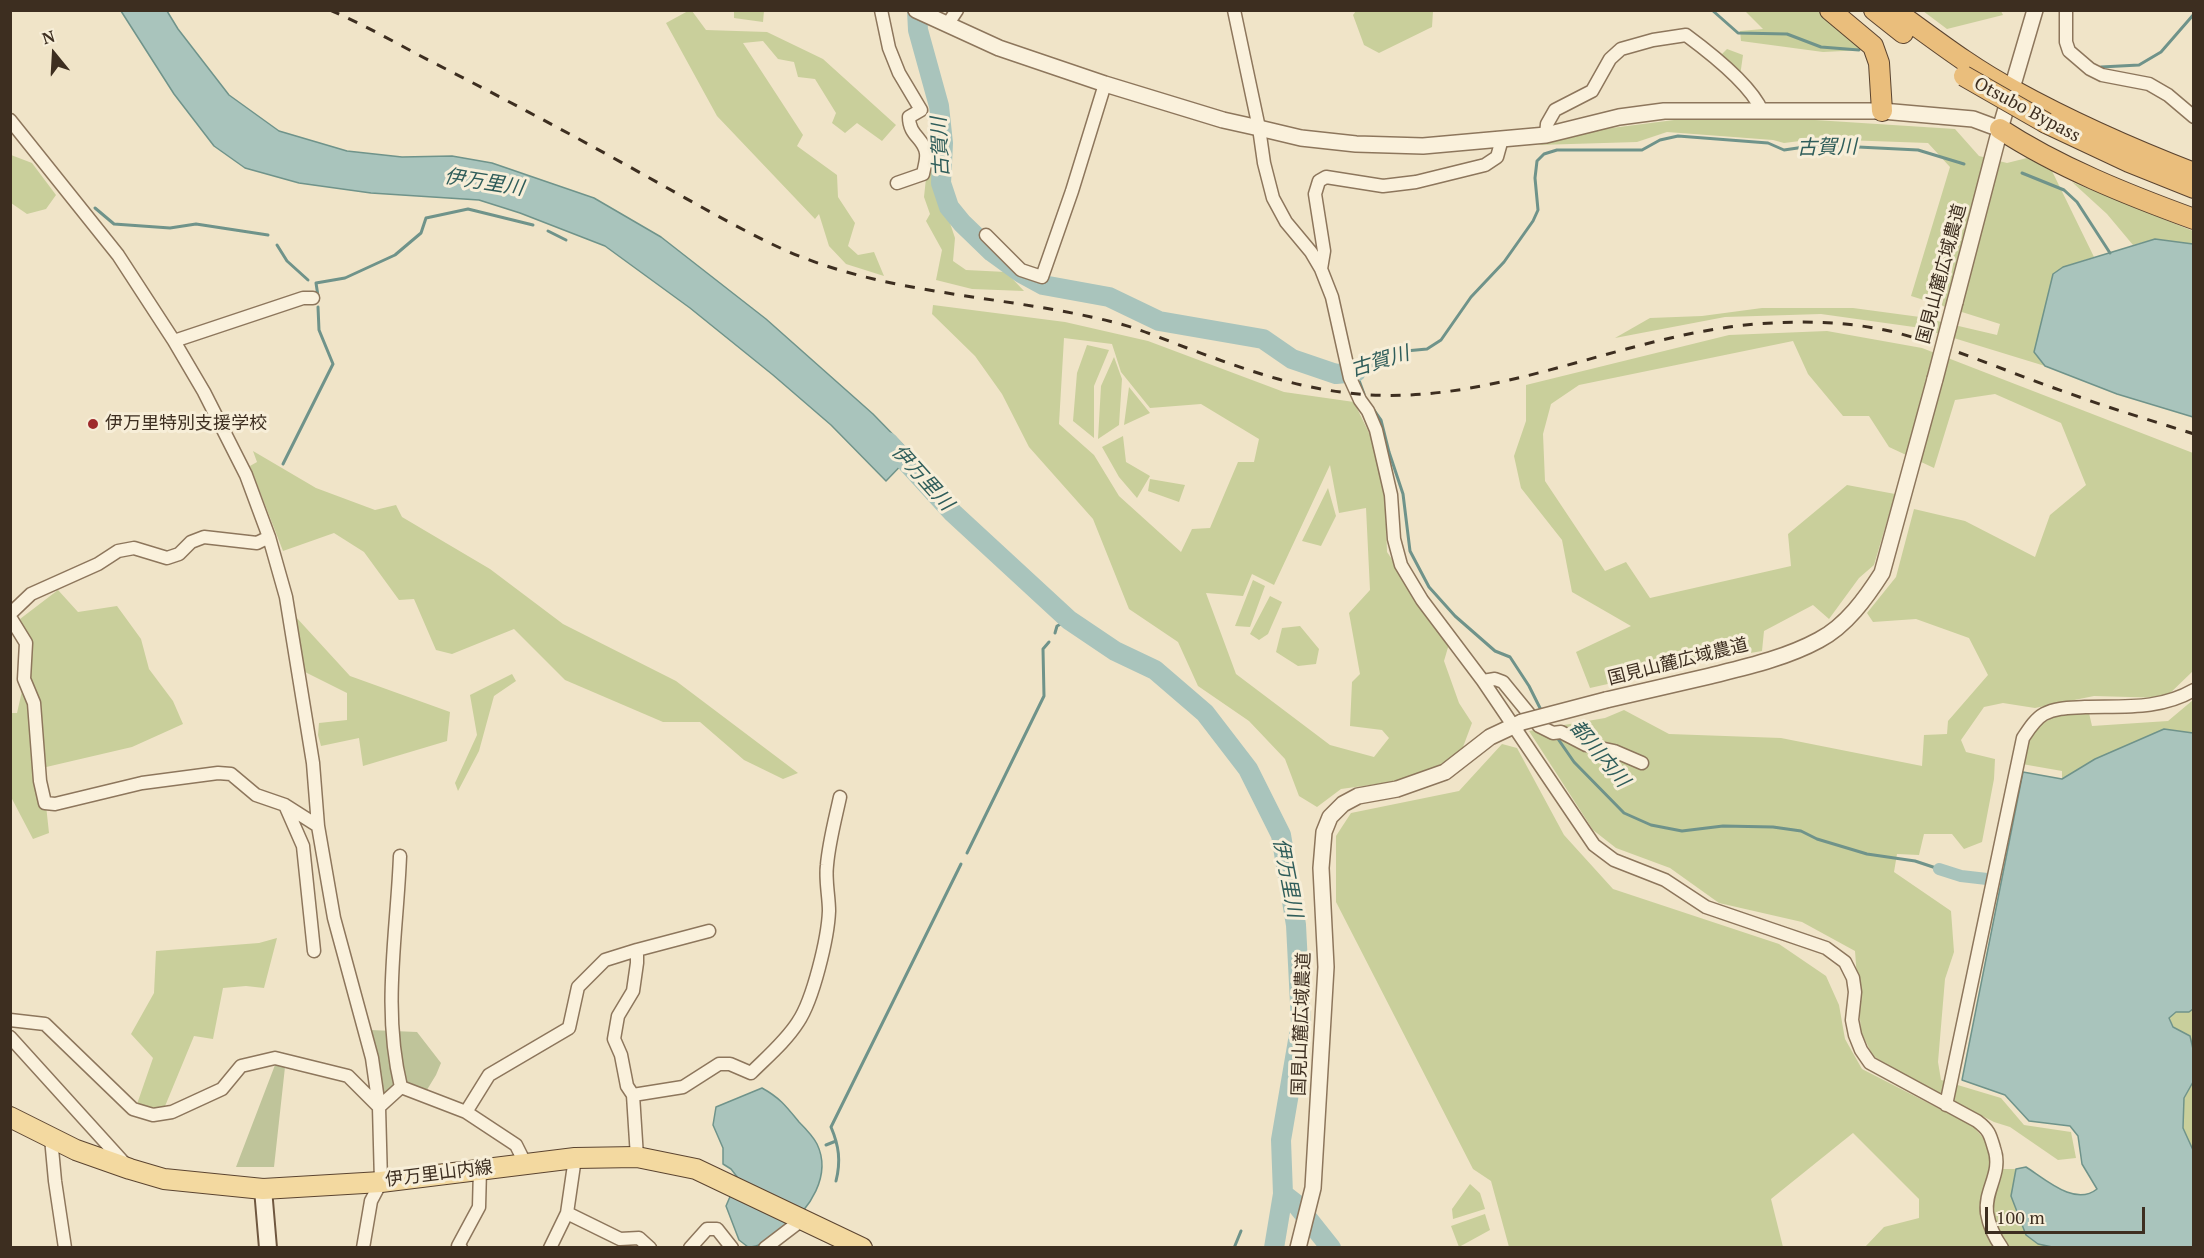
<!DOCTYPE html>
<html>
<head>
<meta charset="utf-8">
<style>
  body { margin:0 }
  #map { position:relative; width:2204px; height:1258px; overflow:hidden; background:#f0e4c8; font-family:"PT Serif",serif }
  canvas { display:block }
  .frame { position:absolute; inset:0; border:12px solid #3d2e20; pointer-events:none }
  .north { position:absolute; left:24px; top:24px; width:60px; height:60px; -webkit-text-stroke:4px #f7eed8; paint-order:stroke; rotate:342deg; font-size:16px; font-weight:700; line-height:24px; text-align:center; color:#3d2e20 }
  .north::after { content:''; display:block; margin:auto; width:21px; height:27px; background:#3d2e20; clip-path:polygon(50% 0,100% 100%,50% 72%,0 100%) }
  .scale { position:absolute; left:1985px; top:1207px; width:160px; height:27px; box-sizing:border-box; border:3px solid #3d2e20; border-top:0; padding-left:8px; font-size:18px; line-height:21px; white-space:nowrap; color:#3d2e20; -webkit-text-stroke:4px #f7eed8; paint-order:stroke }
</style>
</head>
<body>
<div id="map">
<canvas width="2204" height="1258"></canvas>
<div class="frame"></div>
<div class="north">N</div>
<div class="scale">100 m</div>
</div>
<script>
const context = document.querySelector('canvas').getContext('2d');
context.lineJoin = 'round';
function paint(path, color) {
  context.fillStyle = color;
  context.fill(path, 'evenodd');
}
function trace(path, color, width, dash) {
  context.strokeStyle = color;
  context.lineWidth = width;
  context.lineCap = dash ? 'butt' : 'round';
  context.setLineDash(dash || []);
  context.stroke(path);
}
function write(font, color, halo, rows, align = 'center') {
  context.font = font + ' "PT Serif","Noto Sans JP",serif';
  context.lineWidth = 6;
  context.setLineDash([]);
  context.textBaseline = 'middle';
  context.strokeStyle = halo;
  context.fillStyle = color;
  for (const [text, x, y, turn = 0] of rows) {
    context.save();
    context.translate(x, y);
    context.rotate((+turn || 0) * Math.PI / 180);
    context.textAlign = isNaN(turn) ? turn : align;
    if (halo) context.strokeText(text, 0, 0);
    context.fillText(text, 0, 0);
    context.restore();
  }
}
paint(new Path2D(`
  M688,11H692L706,30L767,32L823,59L896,125L882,141L857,123L845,133L832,123L836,113L815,79L798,77L794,62L778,59L763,41L743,43L803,135L797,146L837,175L838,197L855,223L848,246L858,255L874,252L884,276L846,264L829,246L819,214L815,219L717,116L666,23Z
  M734,11H764L763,22L734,18Z
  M1356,11H1433L1432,27L1379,53L1364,45L1353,15Z
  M1745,11H1819L1864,50L1823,52L1741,41L1740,31L1763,29Z
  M1923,11H2001L2003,15L1947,29Z
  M1727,49L1743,55L1740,76L1719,57Z
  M1784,118L1955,129L1979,156L2007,163L2027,158L2052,171L2094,257L2063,267L2034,352L2045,366L1921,328L1821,314L1725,317L1615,338L1650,318L1702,316L1762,308H1853L1920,317L1997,335L2000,324L1911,296L1950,167L1928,143L1816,139L1784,143L1773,140L1667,132L1637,142L1538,145L1604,129L1674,120Z
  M929,150L939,159V190L955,238L953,261L966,270L1006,272L1024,291L972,289L936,280L942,250L926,221L930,214L924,197Z
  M11,155L32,163L56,195L46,209L27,214L11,203Z
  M2072,182L2193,231V244L2155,239L2133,245L2107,214Z
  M933,305L1065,322L1148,341L1284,392L1354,402L1370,435L1385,496L1387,552L1449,644L1444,661L1459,703L1472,723L1460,755L1407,780L1341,789L1317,807L1299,796L1285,759L1249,721L1198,686L1178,642L1129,609L1093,519L1029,447L1002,394L975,356L932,314ZM1064,338L1112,344L1121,372L1150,408L1201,404L1259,439L1254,462H1238L1210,528L1192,529L1181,552L1119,496L1094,455L1059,424ZM1330,465L1339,513L1366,508L1370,590L1349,613L1360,674L1352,682L1350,726L1382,730L1389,738L1374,757L1330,745L1236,674L1206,593L1243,596L1252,574L1274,585Z
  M1827,331L1922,348L2193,453V671L2165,698L2094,696L2035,708L2003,703L1984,707L1961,740L1966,752L1995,759L1994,779L1982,842L1964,849L1952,834H1924L1919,855L1897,854L1894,872L1951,911L1954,952L1945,979L1938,1062L1941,1080L2001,1098L2024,1125L2071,1132L2076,1158L2058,1160L2010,1127L1994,1122L1914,1081L1873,1056L1861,1032L1855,951L1802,922L1719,903L1670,868L1616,848L1593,830L1529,731L1605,718L1624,710L1669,734L1781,738L1922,766L1924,735L1947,734L1948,721L1988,675L1969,638L1916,619L1873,622L1867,613L1896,577L1914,509L1965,521L2035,557L2050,515L2086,485L2061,423L1995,394L1955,400L1934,468L1889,447L1869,416H1843L1808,374L1793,341L1579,385L1551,404L1543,434L1545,481L1605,571L1626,562L1650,598L1791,566L1788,534L1847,485L1895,494L1874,565L1859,578L1829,619L1813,605L1764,631L1762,651L1727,657L1590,688L1576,652L1631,626L1572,592L1562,540L1521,488L1514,456L1526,421V385L1729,335Z
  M1087,345L1109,350L1094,386V438L1073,421L1077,373Z
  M1114,357L1122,379L1119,425L1098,439L1101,386Z
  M1129,387L1150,413L1124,425Z
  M1123,436L1126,462L1150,476L1137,498L1119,477L1102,447Z
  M253,451L316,488L375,510L396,505L402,517L490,569L563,624L676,681L798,773L783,779L744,760L700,722H663L565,680L514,629L452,654L436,650L414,599L399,600L364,552L334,533L283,551L250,466L257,462Z
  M1150,479L1185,485L1179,502L1148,491Z
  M1328,488L1336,516L1321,546L1302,541Z
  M1253,580L1265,586L1250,627L1235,626Z
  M58,590L78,612L117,606L141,639L149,669L173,701L183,724L132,747L42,768L49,833L33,839L11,797L10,713H17L32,647L20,619Z
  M1270,596L1282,602L1268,634L1259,640L1250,634Z
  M295,616L350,676L450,712L447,741L363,766L359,738L321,746L318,735L319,723L347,720V693L303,671Z
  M1300,626L1319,649L1316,664L1298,666L1276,652L1282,628Z
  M512,674L516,681L494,696L479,751L458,791L455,783L477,735L470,695Z
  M2193,700V733L2164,729L2095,759L2062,779V771L2022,764L2031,731L2055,716L2089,713L2092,726L2168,721Z
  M1502,744L1517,748L1564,835L1613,889L1779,944L1826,976L1839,1005L1845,1039L1862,1069L1973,1126L1990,1146L1997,1169H2016L2011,1196L2038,1244L2057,1247H1865L1884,1227L1919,1218V1199L1853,1133L1771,1199L1783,1247H1509L1491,1181L1473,1169L1336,902V836L1351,813L1459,791Z
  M277,938L264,988L246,986L223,988L213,1039L194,1036L163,1111L136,1107L153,1058L131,1034L154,993L156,951L259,943Z
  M2193,1009V1049L2190,1036L2173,1027L2169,1017L2176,1012H2189Z
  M2193,1082V1150L2183,1128L2184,1098Z
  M1470,1184L1480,1193L1485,1209L1453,1219L1452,1209Z
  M1485,1214L1490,1230L1459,1247L1451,1226Z`), '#c9cf9b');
paint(new Path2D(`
  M370,1030L417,1032L441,1063L436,1075L425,1093L405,1085L383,1095Z
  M275,1065L285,1067L274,1167H236Z`), '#bfc49a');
const water = new Path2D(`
  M121,11H167L178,29L229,95L279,131L347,151L402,157L452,156L492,163L594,198L661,237L766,319L873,414L912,454L886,481L831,425L773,375L690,308L605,246L520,213L479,200L371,193L299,183L245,168L214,146L174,94Z
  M2155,239L2193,244V417L2117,394L2045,366L2034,352L2053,274L2063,267Z
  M2164,729L2193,733V1009L2189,1012H2176L2169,1018L2173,1027L2190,1036L2193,1049V1082L2184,1098L2183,1128L2193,1150V1247L2057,1248L2038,1244L2026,1235L2011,1196L2016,1169L2026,1167C2045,1179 2075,1207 2097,1189L2082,1164L2078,1136L2070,1126L2029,1121L2005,1095L1962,1080L2023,772L2062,779L2095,759Z
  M762,1088C780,1098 786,1106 799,1122C805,1128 813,1136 817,1144C832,1175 810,1210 784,1228C773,1236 763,1247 748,1247L739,1240L726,1206L738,1178L731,1169L723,1164V1148L713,1125L716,1107Z`);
paint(water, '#a9c4bc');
trace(water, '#6f938a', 1.5);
trace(new Path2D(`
  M1712,10L1738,33L1787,34L1821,47L1859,50
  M2101,67L2139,65L2161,52L2194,14
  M2022,173L2064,190L2077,202L2110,253
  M95,208L114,224L170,228L196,224L268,235
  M548,231L566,240
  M277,245L287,261L308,280
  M318,296L316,283L345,278L395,255L421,233L426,218L468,209L533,225
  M1364,394L1356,372L1369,368L1383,357L1395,352L1427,349L1441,340L1471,297L1504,262L1533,221L1538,210L1535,178L1537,161L1544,154L1557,150H1642L1660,140L1678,136L1768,143L1784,150L1818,145L1918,150L1964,164
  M1374,410L1381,420L1389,452L1403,494L1410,551L1429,587L1455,616L1495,651L1510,657L1529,686L1542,712
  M283,464L333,364L319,330L318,307
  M1055,633L1057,626L1069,620
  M1556,736L1574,762L1624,813L1651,825L1682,831L1723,826L1773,827L1801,831L1817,839L1867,854L1915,861L1939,869
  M967,853L1044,696L1043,649L1049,642
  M826,1145L836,1141
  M836,1181C841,1161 839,1146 831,1127L961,864
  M1234,1248L1241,1231`), '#6f938a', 3);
trace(new Path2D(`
  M1939,869L1961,876L1987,879`), '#a9c4bc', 12);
trace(new Path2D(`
  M917,10L918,30L939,106L943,143L941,183L949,207L962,223L992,252L1021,273L1043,285L1109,297L1159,321L1263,339L1292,359L1336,374L1356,372
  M888,442L953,513L1069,620L1115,651L1155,670L1205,713L1248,769L1281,835L1296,925L1301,1023L1281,1140L1283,1194L1274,1248
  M1283,1194L1296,1204L1331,1248`), '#a9c4bc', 20);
const minor = new Path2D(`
  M881,10L889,48L899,73L921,110L909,117C909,136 924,138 926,153C927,159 924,168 923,174L897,183
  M1234,10L1259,128L1264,163L1273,198L1286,222L1311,252L1321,269L1332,297L1350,378L1360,400L1368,411L1376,430L1391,495L1394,539L1401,565L1422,600L1483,681L1594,845L1614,860L1665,880L1706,907L1826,948L1845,962L1853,978L1855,992L1852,1020L1855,1035L1861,1050L1870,1063L1977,1121C1989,1130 1990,1134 1994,1148C2003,1173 1984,1189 1987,1213C1989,1225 1995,1238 2002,1248
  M2066,10V42L2069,51L2090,69L2102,75L2149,84L2168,95L2194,117
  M947,25L957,10
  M10,120L118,255L174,341L204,392L246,475L269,537L286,597L313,763L318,826L334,918L372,1058L379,1107L381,1182L371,1201L363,1248
  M1546,135L1547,124L1555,110L1592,91L1610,59L1621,49L1653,40L1686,35C1709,52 1751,85 1762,111
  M986,235L1021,270L1042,277L1072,191L1105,84
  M1321,269L1324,251L1315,194L1319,181L1326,177L1383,186L1416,182L1485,165L1497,157L1502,139
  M174,341L303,298H313
  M10,614L31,594L98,564L118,551L134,548L167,558L179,554L191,542L204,537L257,543L269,537
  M10,617L26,643L24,679L34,703L40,781L45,803L55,804L142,783L218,773L231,774L256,795L285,805L318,826
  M1483,681L1495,679L1503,682L1539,726L1553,733L1561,732L1586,745L1614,751L1642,763
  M285,805L303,846L314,951
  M10,1020L45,1024L133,1109L153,1115L172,1112L222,1089L241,1066L275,1058L348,1076L379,1107
  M10,1037L126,1165
  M401,1087L466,1112L516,1145L525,1163
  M633,1095L627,1086L621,1055L614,1039L618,1016L633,991L637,963V950
  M1946,1105L2023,738C2029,729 2035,719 2044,714C2057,707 2072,708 2085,707C2124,706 2159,710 2194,690
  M379,1107L401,1087C382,1009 397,934 400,856
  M466,1112L489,1075L569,1028L578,987L605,960L637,950L709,931
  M51,1138L55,1181L65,1248
  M637,1157L633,1095L683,1087L719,1064H730L751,1073C767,1057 786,1041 798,1022C813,1000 828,938 829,911C829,896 825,880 827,865C829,842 835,820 840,797
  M567,1213L620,1239L639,1238L650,1248
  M461,1248L458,1246L479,1207L480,1169
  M550,1248L567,1213L575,1158
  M690,1248L707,1229H717L732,1248
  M765,1248L803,1219`);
const tertiary = new Path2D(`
  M916,10L999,48L1105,84L1223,120L1259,128L1301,138L1356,144L1423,146L1546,135L1619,117L1664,111H1882L1973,119L2000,129
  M1955,302L2000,129L2035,10
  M1606,700C1641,692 1675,684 1710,676C1746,667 1786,658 1819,640C1846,626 1866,598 1882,573L1935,379
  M1298,1248L1313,1188L1326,967L1321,868L1324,832L1330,817L1343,804L1358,796L1397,789L1445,772L1490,737L1522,722`);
const secondary = new Path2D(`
  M263,1189L268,1248`);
const primary = new Path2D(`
  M10,1117L76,1150L130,1169L164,1179L263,1189L381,1182L575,1158L637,1157L696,1169L862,1248`);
const trunk = new Path2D(`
  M1830,10L1873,46L1879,63L1882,111
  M1874,10L1903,33
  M1894,10C1933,38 1971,68 2013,90C2071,122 2132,149 2194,173
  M2046,123L2129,162L2194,188
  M2000,129C2058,167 2128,195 2194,219`);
trace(minor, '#8d765c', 15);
trace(tertiary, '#8d765c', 18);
trace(secondary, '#6f573f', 20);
trace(primary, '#5b4430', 22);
trace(trunk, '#5b4430', 22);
trace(minor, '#faf1dc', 12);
trace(tertiary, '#faf1dc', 15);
trace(secondary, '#faf1dc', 16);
trace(primary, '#f3d9a0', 20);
trace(trunk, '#eabe7c', 20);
trace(new Path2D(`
  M330,10C367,26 401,46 436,64C507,100 576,137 646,176C689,200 732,225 776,246C882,296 1001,294 1113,322C1138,328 1163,339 1187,348C1241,368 1292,387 1349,393C1482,409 1606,342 1737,326C1788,320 1843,320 1894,332C1955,348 2012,374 2071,394C2112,409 2153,421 2194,434`), '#3d2e20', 3, [10, 10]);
const tertiaryBridge = new Path2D(`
  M1935,379L1955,302
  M1522,722L1606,700`);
const trunkBridge = new Path2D(`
  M1964,76L2046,123`);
trace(tertiaryBridge, '#8d765c', 18, []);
trace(trunkBridge, '#5b4430', 22, []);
trace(tertiaryBridge, '#faf1dc', 15);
trace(trunkBridge, '#eabe7c', 20);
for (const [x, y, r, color] of [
  [93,424,6,"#9e2a2b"]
]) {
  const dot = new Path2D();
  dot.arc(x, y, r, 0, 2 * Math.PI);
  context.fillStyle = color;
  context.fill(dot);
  trace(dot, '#f7eed8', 2);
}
write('18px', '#3d2e20', '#f7eed8', [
  ["Otsubo Bypass",2027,110,28],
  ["国見山麓広域農道",1942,274,-75],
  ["国見山麓広域農道",1678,662,-14],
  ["国見山麓広域農道",1302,1024,-88],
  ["伊万里山内線",439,1174,-7]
]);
write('18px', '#3d2e20', '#f7eed8', [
  ["伊万里特別支援学校",105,424]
], 'left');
write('italic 20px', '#2f5d5a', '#f7eed8', [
  ["古賀川",941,147,-93],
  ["古賀川",1827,148,-1],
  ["伊万里川",484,183,9],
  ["古賀川",1380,362,-17],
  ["伊万里川",922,478,48],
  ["都川内川",1599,754,50],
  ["伊万里川",1287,878,79]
]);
</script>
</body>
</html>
